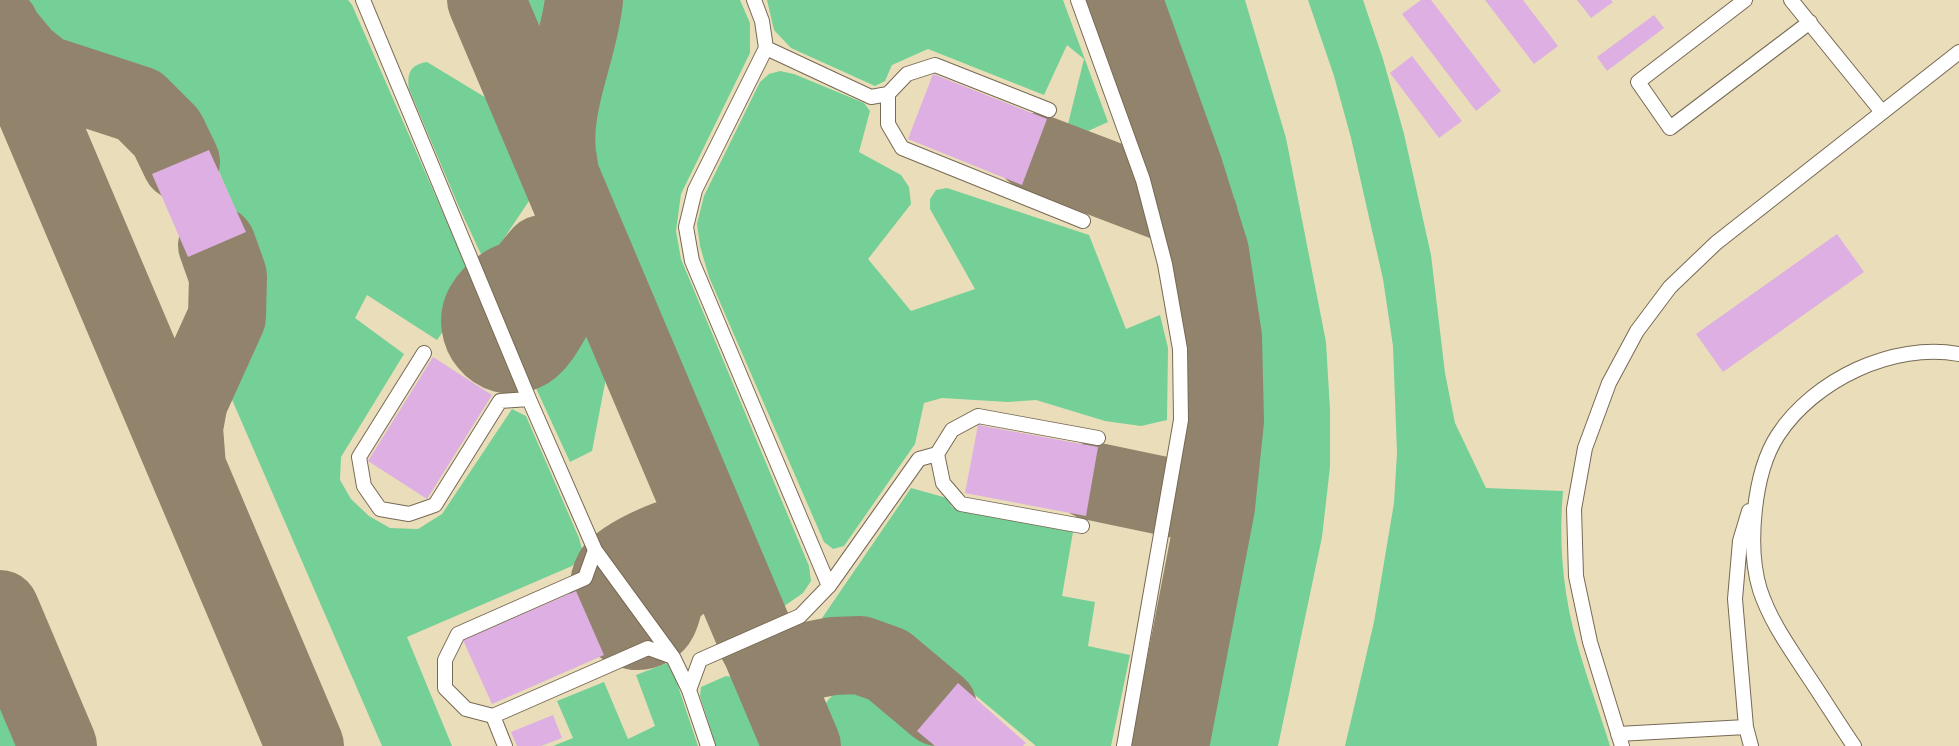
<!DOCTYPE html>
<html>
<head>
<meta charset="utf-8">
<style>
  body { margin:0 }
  canvas { display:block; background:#e9deb9 }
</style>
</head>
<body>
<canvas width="1959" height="746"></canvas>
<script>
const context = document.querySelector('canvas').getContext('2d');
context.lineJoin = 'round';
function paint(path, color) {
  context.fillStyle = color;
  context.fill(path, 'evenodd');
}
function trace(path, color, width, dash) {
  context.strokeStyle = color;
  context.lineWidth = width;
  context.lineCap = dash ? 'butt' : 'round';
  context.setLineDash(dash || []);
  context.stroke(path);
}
paint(new Path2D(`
  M13,0H348L352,5L475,286L437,340L367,295L355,318L404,354L341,457L340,480L351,499L369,516L390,528L418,529L442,514L512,409L526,416L579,538L584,556L572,566L407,637L452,746H382L230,395L260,309L261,289L258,262L199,125L182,101L162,84L22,21Z
  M519,0H545L548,7L539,48Z
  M615,0H740L750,23V53L681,194L676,231L681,259L809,566L811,581L803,593L780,609L585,157Z
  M767,0H1063L1108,122L1088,131L1068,124L1084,59L1067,45L1044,95L928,49L892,65L885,81L875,86L791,48L774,30Z
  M1160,0H1245L1286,138L1326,342L1330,410V467L1322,537L1278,746H1206C1216,688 1227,630 1238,572C1244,543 1250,514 1254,485C1266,398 1259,306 1237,221C1218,146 1186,73 1160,0Z
  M1308,0H1363L1383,59L1404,134L1431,255L1445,373L1455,423L1486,488L1563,491C1559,537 1562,583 1573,628C1583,668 1598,707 1610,746H1345L1374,622L1394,503L1397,453L1393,346L1383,279L1351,138L1334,76Z
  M427,62L488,99L531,198L486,265L459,207L409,89C407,73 410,65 427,62Z
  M780,71L794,74L864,103L870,111L859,152L901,175L909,187L911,204L868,259L911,311L975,289L930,209V199L936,190L947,188L1089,235L1126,329L1160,315L1168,348L1167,420L1141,426L1105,421L1036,400L1008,402L942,398L924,403L915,444L844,546L833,549L824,542L709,277L700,246L697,224L704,196L760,82L769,74Z
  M581,328L589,331L607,373L592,451L570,462L535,386L566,336L573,329Z
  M911,488L947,498L952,507L962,511L1073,532L1062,596L1095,602L1088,646L1130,655L1111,746H1036L907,638C873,618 856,621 818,624Z
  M670,662L698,746H553L573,738L557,701L604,682L628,739L655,726L636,675Z
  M726,676L733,677L762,746H716L700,696L701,687Z
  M852,687L871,692L935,746H836L821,712C828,697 836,690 852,687Z
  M0,702L20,746H0Z`), '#75d097');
trace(new Path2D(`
  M486,0L802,746
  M1123,0L1184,169L1210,252L1223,337L1225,421L1216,507L1170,746
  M0,26L305,746
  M4,34L24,58L44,74L139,105L167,133L181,162
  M1034,152L1199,215
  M559,166C547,110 578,56 584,0
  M542,254C535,261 528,273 519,279C515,281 509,282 505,285C496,290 489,297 484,306C470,331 496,365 524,352C541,345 554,312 564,297C568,292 573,288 578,284C599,284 604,295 618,311
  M187,467L184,428L189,401L227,317L228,276L217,245
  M1092,481L1216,507
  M682,581C678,585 671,589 668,594C661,604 663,620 651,627C619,645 599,597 613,572C620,559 671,535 687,535C702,536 712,547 722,557
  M0,609L58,746
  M758,644L771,657L786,663L802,662L833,656L860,655L888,665L938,707`), '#92846c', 78);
paint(new Path2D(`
  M1421,0H1431L1501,91L1476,111L1402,14Z
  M1485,0H1523L1558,46L1534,64Z
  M1577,0H1611L1613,2L1591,18Z
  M1654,15L1664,28L1607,71L1597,57Z
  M1412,56L1462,121L1439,138L1390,73Z
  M933,74L1047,119L1022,185L908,139Z
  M209,150L246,232L188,257L152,174Z
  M1837,234L1864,272L1723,372L1696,334Z
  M433,357L492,395L427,499L368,461Z
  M978,425L1098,447L1086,516L965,493Z
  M576,591L604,655L492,704L463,640Z
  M958,683L1026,743L1023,746H935L917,731Z
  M553,715L562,738L541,746H517L511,732Z`), '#deafe2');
const service = new Path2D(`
  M363,0L529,399L595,550L585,578L458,634L445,660V688L466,709L493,716L648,648L673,657L689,690L708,746
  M754,0L762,21L766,48
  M1078,0L1143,180L1165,264L1180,349L1181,420L1124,746
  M1745,0L1638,82L1670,128L1810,22
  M1791,0L1882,112
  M1049,110L935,65L907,74L888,94V124L902,148L1083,221
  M424,353L359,457L364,486L380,509L409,514L435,505L500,401L529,399
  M1749,511L1740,541L1735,599L1746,727L1751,746
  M1082,526L961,504L943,483L937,454L952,430L978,416L1098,438
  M595,550L673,657
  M829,586L692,261L686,227L695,190L766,48L871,97L888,94
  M689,690L700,660L800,616L829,586L919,459L937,454
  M493,716L505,746
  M1618,734L1746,727
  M1622,746L1590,642L1576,576L1574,509L1585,448L1609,383L1637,331L1670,287L1716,243L1959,52
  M1854,746C1837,721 1821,695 1804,670C1787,644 1770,620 1760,590C1747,548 1753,473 1778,435C1814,380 1893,342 1959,354`);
trace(service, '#786954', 16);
trace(service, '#fff', 14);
</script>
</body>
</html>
